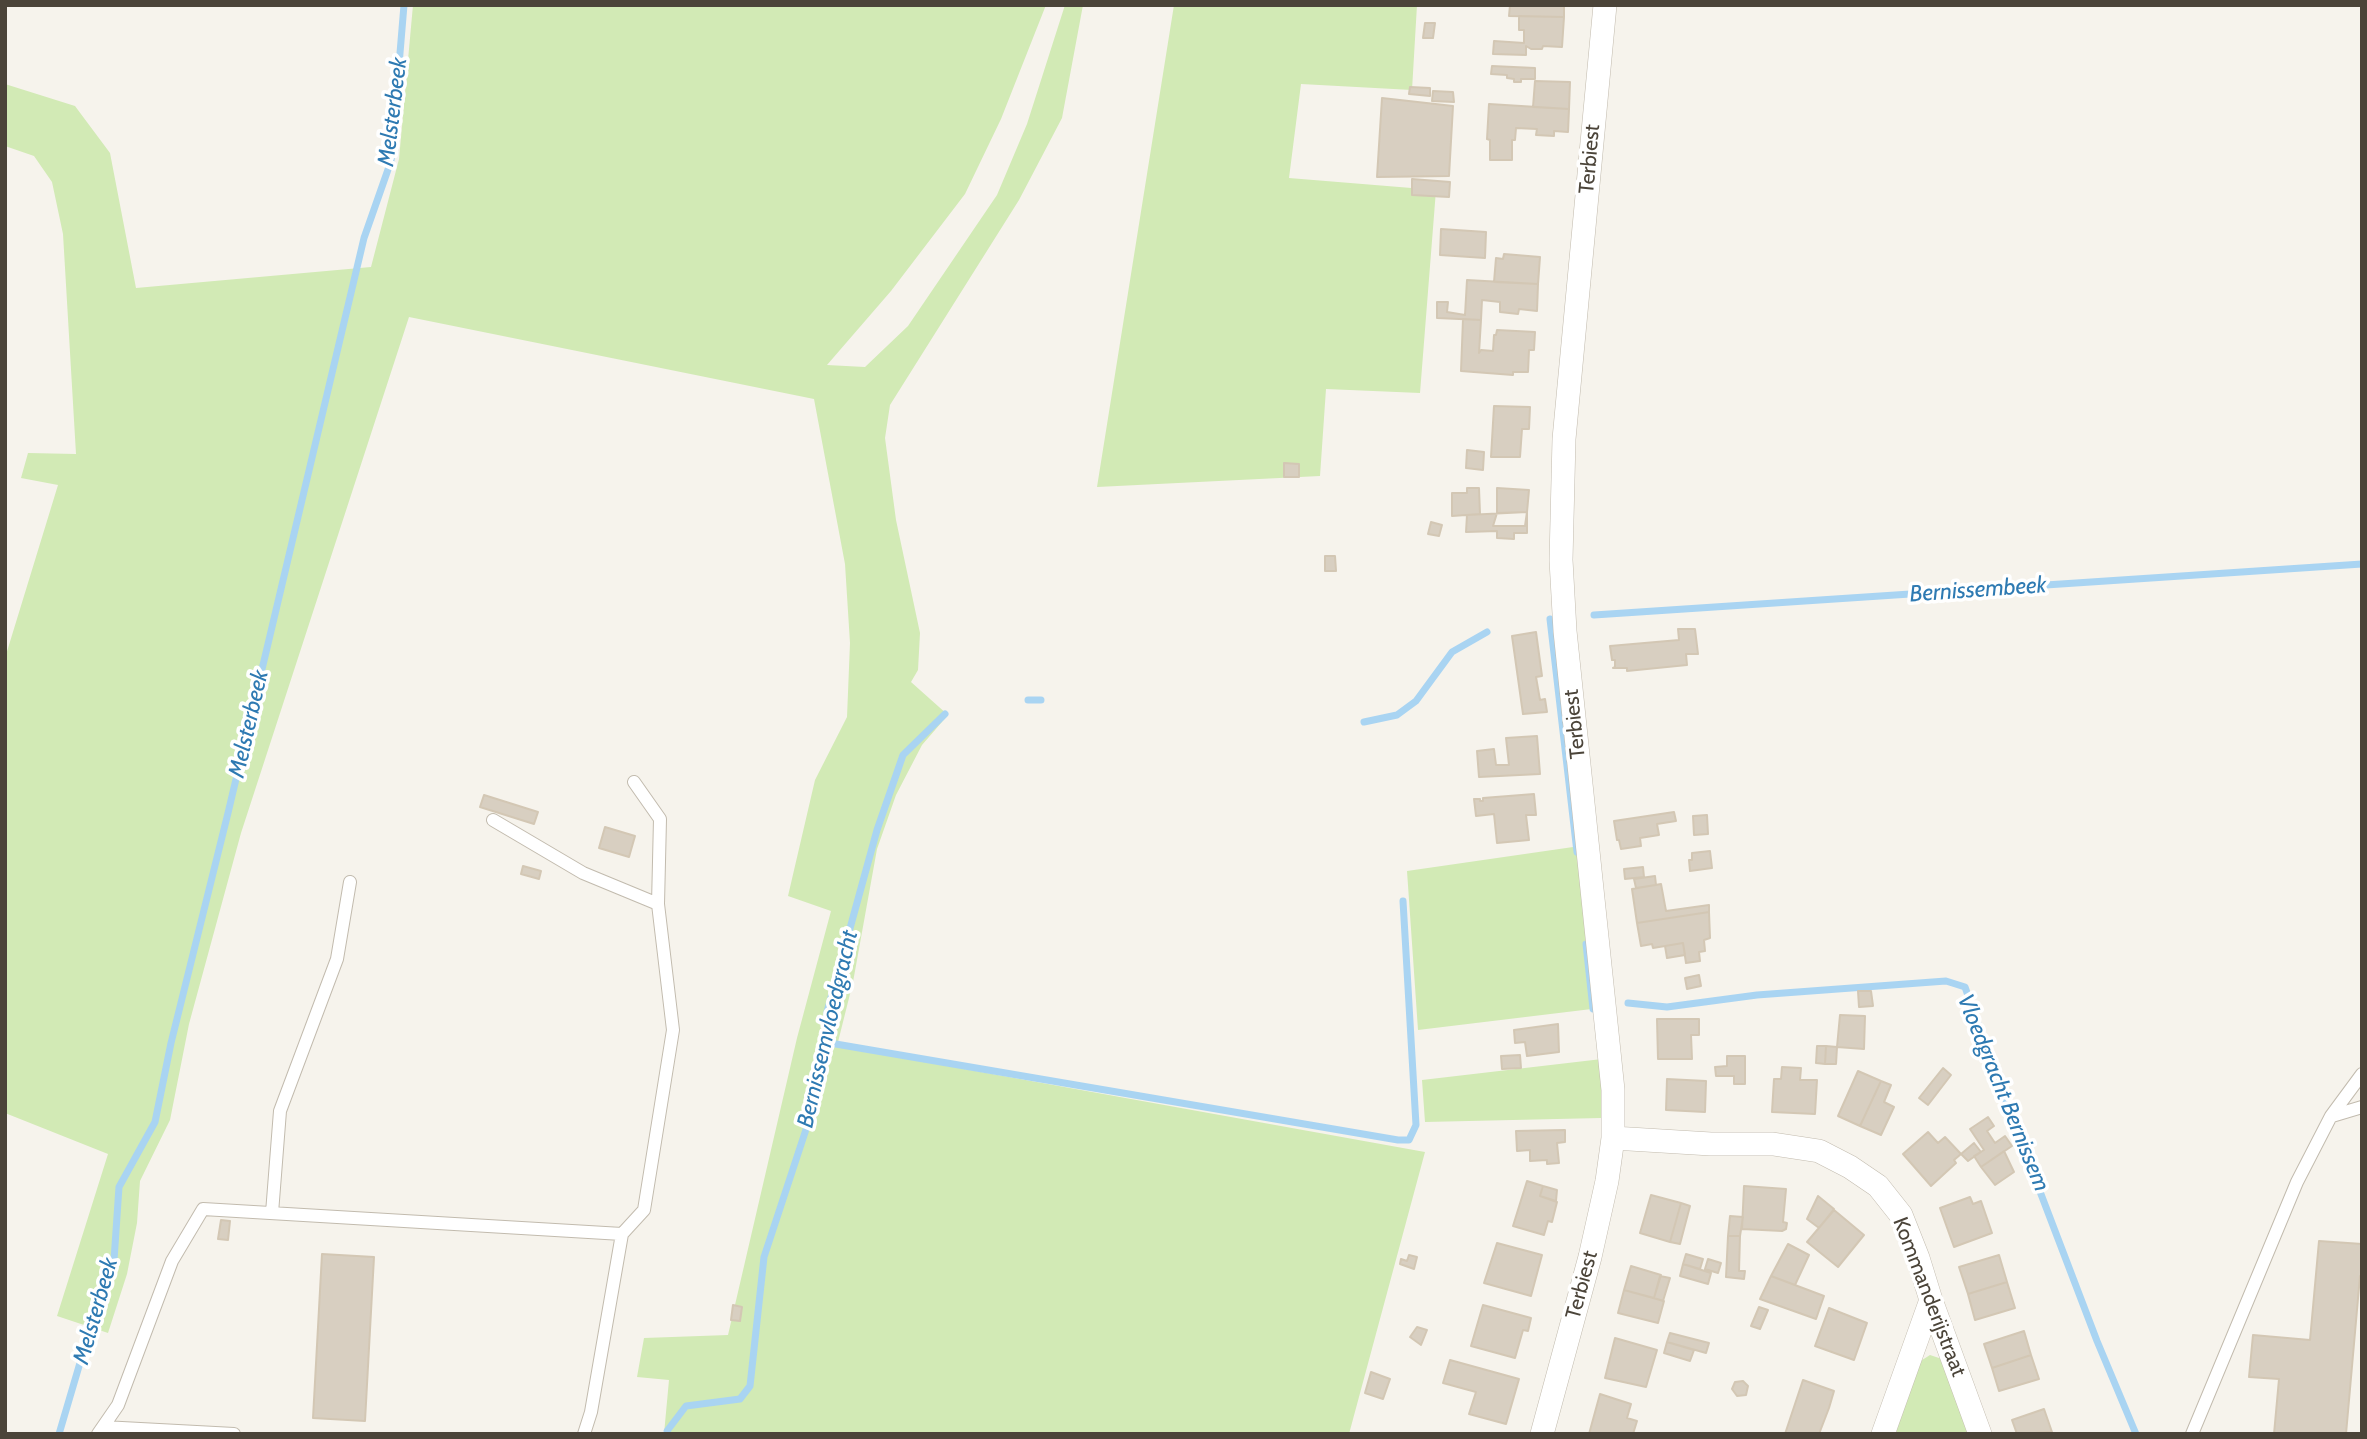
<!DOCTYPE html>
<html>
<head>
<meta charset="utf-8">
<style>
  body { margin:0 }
  #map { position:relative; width:2367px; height:1439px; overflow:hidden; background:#f6f3ec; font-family:Cabin,sans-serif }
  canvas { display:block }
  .frame { position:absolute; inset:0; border:7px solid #4b4439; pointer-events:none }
</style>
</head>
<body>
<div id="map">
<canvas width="2367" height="1439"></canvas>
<div class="frame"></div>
</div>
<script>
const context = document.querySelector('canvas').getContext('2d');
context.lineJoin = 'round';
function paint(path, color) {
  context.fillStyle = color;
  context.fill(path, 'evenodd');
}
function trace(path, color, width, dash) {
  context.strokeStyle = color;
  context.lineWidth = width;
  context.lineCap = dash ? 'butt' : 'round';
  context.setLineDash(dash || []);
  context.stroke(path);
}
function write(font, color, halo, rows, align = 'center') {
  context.font = font + ' Cabin,sans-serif';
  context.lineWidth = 7;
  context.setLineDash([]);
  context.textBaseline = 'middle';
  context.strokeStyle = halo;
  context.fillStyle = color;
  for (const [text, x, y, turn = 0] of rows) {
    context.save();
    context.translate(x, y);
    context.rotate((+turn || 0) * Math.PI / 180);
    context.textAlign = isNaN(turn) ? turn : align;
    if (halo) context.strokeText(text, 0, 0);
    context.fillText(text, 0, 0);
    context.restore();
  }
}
paint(new Path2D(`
  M413,5H1046L1001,119L965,194L891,291L827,365L865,367L908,326L997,195L1027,124L1065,5H1083L1062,118L1019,200L890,405L885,438L896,520L920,633L918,670L911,682L948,715L922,745L896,795L877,849L853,982L837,1046L1425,1152L1349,1434H664L669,1380L637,1377L644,1338L728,1335L797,1038L831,911L788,896L815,780L847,717L850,643L845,564L814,399L409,317L241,833L189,1024L170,1120L140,1181L137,1223L127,1274L108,1333L57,1316L108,1154L5,1113V658L58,485L21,478L28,453L76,454L63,234L52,182L34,156L5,146V84L75,106L110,153L136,288L371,267L399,159Z
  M1174,5H1417L1412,90L1301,84L1289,178L1436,190L1420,393L1326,389L1320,476L1097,487Z
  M1580,846L1600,1008L1418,1030L1407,871Z
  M1602,1059L1601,1118L1425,1122L1422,1080Z
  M1930,1355L1942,1359L1969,1434H1897L1896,1424L1919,1362Z`), '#d2eab5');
trace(new Path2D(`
  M1594,615L2362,564
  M1550,619L1577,852
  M1028,700H1041
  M1364,722L1397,715L1416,701L1452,652L1487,632
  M1586,944L1593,1009
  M1628,1003L1667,1007L1757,995L1946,981L1965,987L1999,1084L2097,1341L2136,1434
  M824,1042L1398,1140H1409L1416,1125L1403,901
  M59,1434L95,1312L114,1260L119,1187L155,1122L171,1043L228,813L364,238L391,161L404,5
  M668,1434L667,1431L686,1406L740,1399L750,1386L764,1257L818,1093L827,1012L877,830L903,755L945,714`), '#a9d4f2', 7);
const building = new Path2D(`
  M1510,5H1564V17L1509,16Z
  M1519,16L1564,17L1562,47L1543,46L1542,49H1531L1526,46V55L1493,54L1494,41L1524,43V30H1519Z
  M1425,23H1435L1433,38H1423Z
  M1492,66L1535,68V79H1521V82H1514V79L1507,78V75L1491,74Z
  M1535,81L1570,82L1569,109L1533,107Z
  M1410,87L1430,88V96L1409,94Z
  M1433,91L1453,92L1454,102L1432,101Z
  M1382,98L1453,106L1449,176L1377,177Z
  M1489,104L1569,109L1568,132L1554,131V136L1536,135L1537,129L1516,128L1515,140H1512V160H1490V140L1487,139Z
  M1412,179L1450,182L1449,197L1412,195Z
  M1441,229L1486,232L1485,258L1440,255Z
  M1504,254L1540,257L1538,284L1494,282L1496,258L1503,259Z
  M1467,280L1538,284L1537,311L1519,309L1518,314L1500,312V302L1482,300L1481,320L1437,318V302H1448L1447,312L1465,315Z
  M1463,319L1481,320L1479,353L1481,350L1493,351L1494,335H1496L1497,330L1535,332L1534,350H1529L1528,372H1513V375L1461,371Z
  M1494,406L1530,407L1529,429H1522L1520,457H1491Z
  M1467,450L1484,452L1483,470L1466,468Z
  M1284,463L1299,464V477H1284Z
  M1467,488H1479L1480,514L1452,516V493H1467Z
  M1497,488L1529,490L1527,512L1497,513Z
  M1527,512L1525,526H1493L1497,513Z
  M1527,512V533H1514V539L1497,538V531L1466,532L1467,515Z
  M1431,522L1442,525L1439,536L1428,534Z
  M1325,556H1335L1336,571H1325Z
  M1678,629H1695L1698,654H1686L1687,665L1627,671V668H1613L1615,667V660H1612L1610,646L1679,640Z
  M1536,632L1542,676L1536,677L1540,700L1545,699L1547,712L1523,714L1512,636Z
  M1537,736L1540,774L1479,777L1477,751L1494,749L1496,765H1509L1506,738Z
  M1534,794L1536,815H1526L1529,840L1497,843L1494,814L1476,816L1474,799H1480V801H1483V798Z
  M484,795L538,812L534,824L480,807Z
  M1674,812L1676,821L1657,824L1659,835L1640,838L1641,846L1621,849L1619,840H1617L1614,821Z
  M1707,815L1708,834L1694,835L1693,816Z
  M605,827L635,836L629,857L599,848Z
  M1710,851L1712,868L1690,871L1689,860H1692V853Z
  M523,866L541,871L539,879L521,874Z
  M1643,867L1644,877L1625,879L1624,869Z
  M1655,876L1656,885L1636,888L1634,879Z
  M1661,884L1666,911L1709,905V912L1637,923L1632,889Z
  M1709,912L1710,938L1704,940L1705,951L1699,952L1700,961L1686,963L1683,943L1653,948L1652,944L1641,946L1637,923Z
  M1683,943L1685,955L1667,958L1665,946Z
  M1699,975L1701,986L1687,989L1685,978Z
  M1858,991H1871L1873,1006L1859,1007Z
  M1840,1015L1865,1016L1864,1049L1837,1047Z
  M1657,1019H1699V1035H1691L1692,1059H1658Z
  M1558,1024L1559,1052L1527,1056L1525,1042L1515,1043L1514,1030Z
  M1817,1046H1826L1825,1064L1816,1063Z
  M1826,1046L1837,1047L1836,1064H1825Z
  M1520,1055L1521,1068L1502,1069L1501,1056Z
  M1727,1056H1745V1084H1734V1076H1716L1715,1067L1727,1066Z
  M1782,1067L1801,1068L1800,1080H1817L1815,1114L1772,1112L1774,1079H1781Z
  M1943,1068L1951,1075L1928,1105L1919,1098Z
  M1858,1071L1881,1081L1860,1126L1838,1116Z
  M1667,1079L1706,1081L1705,1112L1666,1110Z
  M1881,1081L1891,1085L1884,1102L1894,1107L1881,1135L1860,1126Z
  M1988,1117L1994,1126L1987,1131L1995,1143L2005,1136L2012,1146L1981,1167L1974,1156L1984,1150L1970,1129Z
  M1565,1130V1142L1557,1143L1559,1163L1547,1164V1160L1530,1161V1150L1517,1151L1516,1131Z
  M1928,1132L1938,1143L1945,1137L1961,1154L1954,1160L1956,1163L1931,1186L1903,1154Z
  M1974,1143L1981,1152L1968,1161L1961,1154Z
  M2004,1151L2014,1172L1995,1185L1981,1167Z
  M1527,1181L1543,1186L1540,1196L1557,1202L1552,1222L1548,1221L1544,1235L1513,1226Z
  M1543,1186L1557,1190L1556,1201L1540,1196Z
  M1744,1186L1786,1189L1783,1222L1787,1223L1786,1229L1782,1231L1742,1229Z
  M1651,1195L1681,1203L1670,1242L1640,1233Z
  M1818,1196L1834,1209L1819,1228L1807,1219Z
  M1970,1197L1973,1204L1981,1201L1992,1233L1954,1247L1940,1208Z
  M1681,1203L1690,1206L1680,1244L1670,1242Z
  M1834,1210L1864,1235L1838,1267L1807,1242Z
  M1730,1216L1743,1217L1740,1236H1728Z
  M221,1220L230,1221L228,1240L218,1239Z
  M1728,1236H1740L1739,1271H1745L1744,1279L1726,1277Z
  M2319,1241L2362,1244V1276H2360L2346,1434H2274L2279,1379L2249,1377L2253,1335L2310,1340Z
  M1497,1243L1542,1255L1531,1296L1484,1283Z
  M1788,1244L1809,1255L1795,1285L1771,1276Z
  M322,1254L374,1257L365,1421L313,1418Z
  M1686,1254L1703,1259L1700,1269L1683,1264Z
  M1409,1255L1417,1257L1414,1269L1400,1264L1401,1259L1407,1261Z
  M1999,1255L2007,1282L1968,1294L1959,1267Z
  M1708,1259L1721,1263L1718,1273L1705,1269Z
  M1683,1264L1711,1273L1708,1284L1680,1276Z
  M1631,1266L1661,1275L1654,1298L1624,1290Z
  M1660,1276L1670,1278L1663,1301L1654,1298Z
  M1771,1276L1824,1296L1816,1319L1760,1299Z
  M2007,1282L2015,1308L1975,1320L1968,1294Z
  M1624,1290L1664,1301L1658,1323L1618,1313Z
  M733,1305L742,1307L740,1321L731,1320Z
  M1483,1305L1531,1318L1528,1331L1523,1330L1515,1358L1471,1346Z
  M1759,1307L1768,1310L1760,1329L1751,1326Z
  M1829,1308L1867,1323L1854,1360L1815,1346Z
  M1417,1327L1427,1330L1421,1345L1410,1337Z
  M2024,1331L2031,1355L1992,1368L1984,1344Z
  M1670,1333L1709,1343L1706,1353L1667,1342Z
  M1615,1338L1657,1350L1646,1387L1605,1378Z
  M1667,1342L1694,1350L1690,1361L1664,1353Z
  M2031,1355L2039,1379L1999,1391L1992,1368Z
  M1450,1360L1519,1379L1506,1424L1469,1414L1476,1392L1443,1383Z
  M1371,1372L1390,1379L1383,1399L1365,1393Z
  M1803,1380L1834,1391L1829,1408L1819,1434H1785Z
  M1743,1381L1748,1386L1746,1395L1737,1396L1732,1389L1735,1382Z
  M1600,1394L1631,1404L1627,1418L1637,1421L1633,1434H1589Z
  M2044,1409L2052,1432L2017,1434L2012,1420Z`);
paint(building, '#d8cfc1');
trace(building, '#d3c7b4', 2);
const service = new Path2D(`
  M493,820L583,873L658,904
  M2332,1116L2362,1107
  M272,1213L280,1111L337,959L350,882
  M103,1427L234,1434
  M98,1434L118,1405L172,1261L203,1209L622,1234L644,1210L673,1030L658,904L660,819L634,782
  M584,1434L591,1412L622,1234
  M2192,1434L2297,1182L2331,1116L2362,1074`);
const minor = new Path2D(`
  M1613,1138L1711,1144H1773L1819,1151L1850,1167L1878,1186L1901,1215L1918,1258L1931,1300L1980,1434
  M1542,1434L1590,1257L1607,1181L1613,1138V1090L1565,631L1561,560L1564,439L1605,5
  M1883,1434L1931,1300`);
trace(service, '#c2bbae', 14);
trace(minor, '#c2bbae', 24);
trace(service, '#fff', 12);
trace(minor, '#fff', 23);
write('21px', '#4b4439', '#fff', [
  ["Terbiest",1590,159,-85],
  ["Terbiest",1575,724,-96],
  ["Terbiest",1582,1285,-75],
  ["Kommanderijstraat",1929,1297,69]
]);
write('italic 23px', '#2e7ab2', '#fff', [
  ["Melsterbeek",393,112,-83],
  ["Bernissembeek",1978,590,-4],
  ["Melsterbeek",249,724,-77],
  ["Bernissemvloedgracht",828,1029,-77],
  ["Vloedgracht Bernissem",2003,1093,68],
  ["Melsterbeek",96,1311,-74]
]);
</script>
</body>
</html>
